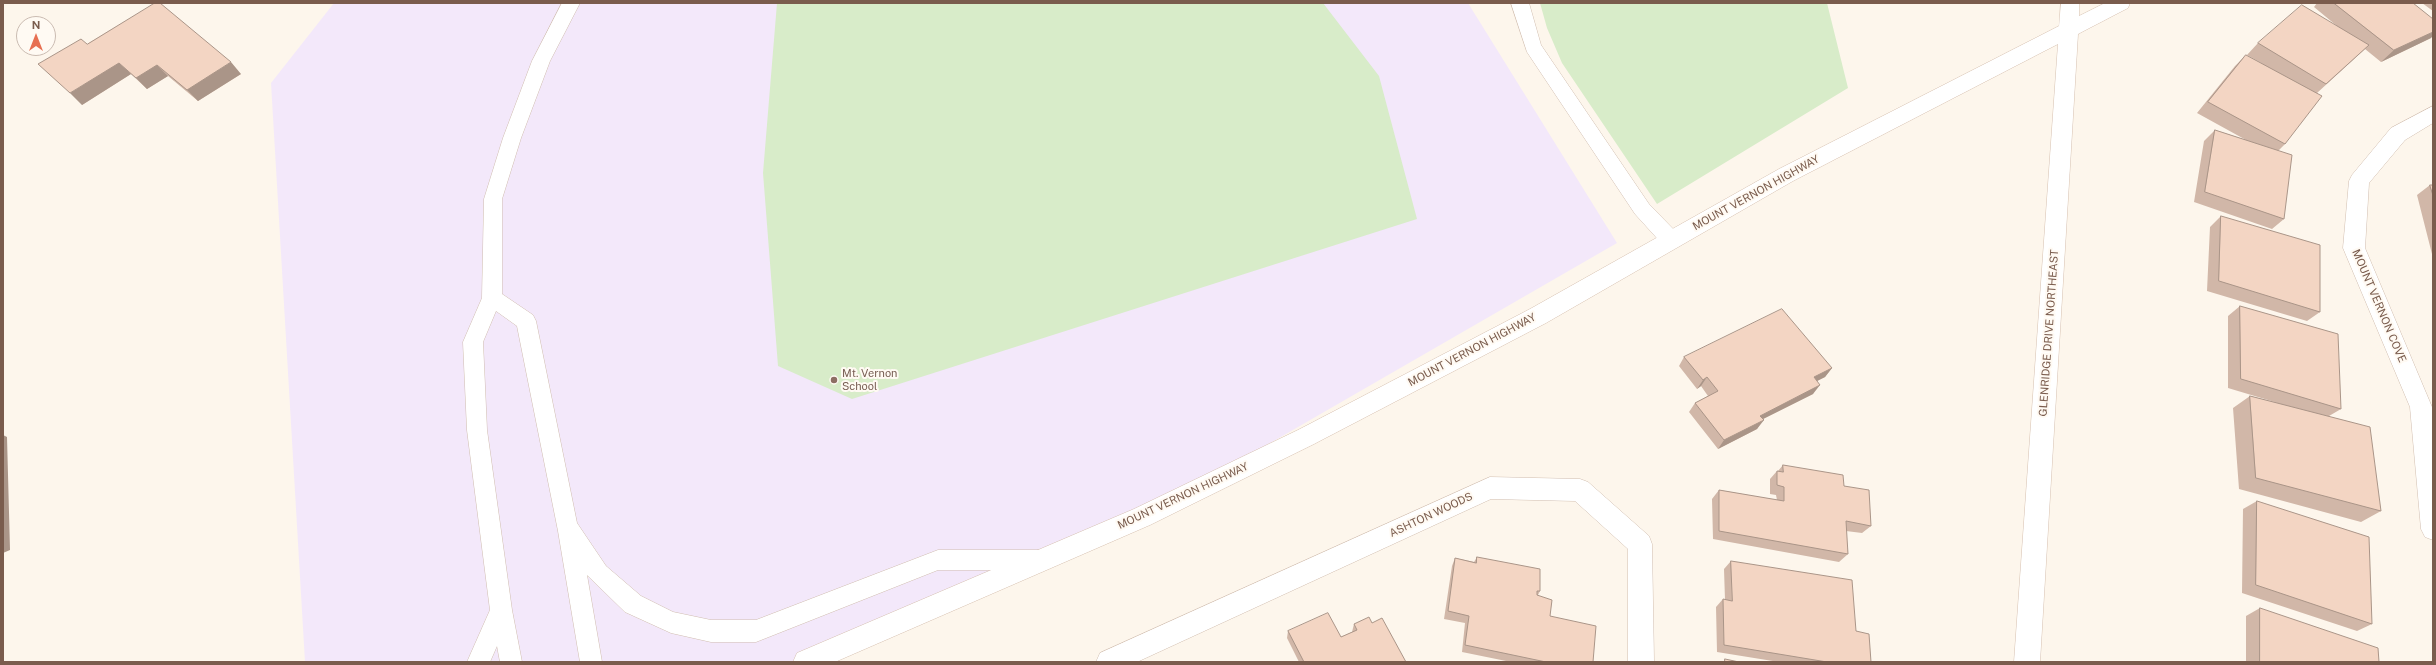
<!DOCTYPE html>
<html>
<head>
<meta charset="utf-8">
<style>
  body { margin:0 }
  #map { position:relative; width:2436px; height:665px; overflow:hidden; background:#fdf6ec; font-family:"Public Sans",sans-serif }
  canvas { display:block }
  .frame { position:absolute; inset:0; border:4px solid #7a5c4d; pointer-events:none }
  .north { position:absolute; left:16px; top:16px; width:40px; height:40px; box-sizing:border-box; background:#fffaf3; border:1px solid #cabbb1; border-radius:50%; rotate:0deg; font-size:11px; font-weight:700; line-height:16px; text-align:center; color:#7a5c4d }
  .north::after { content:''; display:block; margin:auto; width:14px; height:18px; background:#e76f51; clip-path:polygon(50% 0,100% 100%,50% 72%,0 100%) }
</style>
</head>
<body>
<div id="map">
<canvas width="2436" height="665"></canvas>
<div class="frame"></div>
<div class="north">N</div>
</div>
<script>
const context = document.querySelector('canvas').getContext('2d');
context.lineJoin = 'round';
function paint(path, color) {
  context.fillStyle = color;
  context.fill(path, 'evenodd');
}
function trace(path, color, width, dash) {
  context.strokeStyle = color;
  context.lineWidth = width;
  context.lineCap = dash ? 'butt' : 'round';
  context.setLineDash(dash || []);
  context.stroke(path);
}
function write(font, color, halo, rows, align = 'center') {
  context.font = font + ' "Public Sans",sans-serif';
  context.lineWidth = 4;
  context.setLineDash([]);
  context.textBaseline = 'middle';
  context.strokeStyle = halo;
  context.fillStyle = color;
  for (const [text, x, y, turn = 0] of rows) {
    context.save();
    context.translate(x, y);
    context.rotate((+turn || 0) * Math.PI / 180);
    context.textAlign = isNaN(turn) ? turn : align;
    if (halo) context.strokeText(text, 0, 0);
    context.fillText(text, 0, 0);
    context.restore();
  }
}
paint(new Path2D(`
  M334,3H1468L1617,243L1142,517L823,662H305L271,83Z`), '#f3e8fa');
paint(new Path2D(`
  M777,3H1323L1379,76L1417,219L852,399L778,366L763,173Z
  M1540,3H1827L1848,88L1657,204L1562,63L1547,28Z`), '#d8ecc9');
const lane = new Path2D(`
  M562,3H580L550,61L521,138L502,199V294L533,315L536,321L577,523L606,566L641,596L673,612L711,620H756L938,550H1040L1048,553L1051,560L1048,567L1040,570H938L756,642H711L671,633L625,612L587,575L602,662H580L558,531L517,326L496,311L483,342L487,430L512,610L522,662H500L497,646L490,662H467L490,610L467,430L463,342L482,298L484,199L503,138L532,61Z
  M1511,3H1529L1541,45L1649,204L1678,234L1681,240L1678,246L1671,248L1664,246L1635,214L1527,52Z`);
const street = new Path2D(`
  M2433,106V123L2405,140L2369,183L2365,248L2432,407L2433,540L2425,537L2421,529L2410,407L2343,248L2349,181L2352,175L2391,128Z
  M1490,477L1580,479L1588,482L1649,536L1652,544L1654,662H1628V549L1575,501L1491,499L1137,662H1096L1100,653Z`);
const secondary = new Path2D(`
  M2061,3H2079V16L2105,3H2130L2128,8L2078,34L2040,662H2014L2058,44L1793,181L1546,323L1314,444L1150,525L835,662H793L797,653L1134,509L1298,430L1530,309L1779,169L2059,26Z`);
trace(lane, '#d1beb0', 1);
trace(street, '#d1beb0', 1);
trace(secondary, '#d6c0b0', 1);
paint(lane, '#fff');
paint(street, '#fff');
paint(secondary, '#fff');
paint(new Path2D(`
  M2317,3H2413L2431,38L2381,62L2365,49L2317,93L2285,144L2278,151L2284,219L2272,229L2194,202L2204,141L2215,130L2246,140L2197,113L2235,66L2246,55L2265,65L2247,55L2258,43L2337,26L2314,7Z
  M2422,3H2433V11Z
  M87,44L241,74L198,101L168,76L147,89L131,74L82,105Z
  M2430,185H2433V258L2417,195Z
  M2221,216L2320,312L2307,321L2207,291L2210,227Z
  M2240,306L2341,409L2329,416L2381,511L2361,522L2239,489L2233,408L2250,396L2278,403L2228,388V316Z
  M1684,357L1832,368L1825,377L1817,381L1813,394L1763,419L1757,429L1718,449L1689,412L1695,403L1708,396L1701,386L1697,389L1679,366Z
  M1783,465L1844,486L1871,526L1862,533L1846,531L1848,554L1839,562L1713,539L1712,499L1719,490L1777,500L1776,495L1770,494V479L1777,471H1778Z
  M2257,501L2372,624L2357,631L2242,593L2243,509Z
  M1477,557L1540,591L1538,595L1550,616L1593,662H1511L1462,652L1465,623L1444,619L1452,566L1455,558L1474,562Z
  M1731,561L1856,631L1871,662H1779L1717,652L1716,607L1723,599L1725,600L1724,569Z
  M2260,608L2379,662H2246V616Z
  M1372,623L1406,662H1299L1287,638L1288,631L1341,637L1352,632L1354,624Z`), '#d1b7a8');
paint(new Path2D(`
  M2433,32V36L2431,38L2381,62L2394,50Z
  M231,62L241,74L198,101L187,90Z
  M119,63L131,74L82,105L70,93Z
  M157,65L168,76L147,89L136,78Z
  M1832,368L1825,377L1807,386L1814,377Z
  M1707,377L1701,386L1697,389L1703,380Z
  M1820,385L1813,394L1753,424L1760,416Z
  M1764,420L1757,429L1718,449L1724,440Z
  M3,435L7,437L10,550L3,553Z`), '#aa9588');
const building = new Path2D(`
  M155,3H160L231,62L187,90L157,65L136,78L119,63L70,93L38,64L81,39L87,44Z
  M2334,3H2413L2433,19V32L2394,50Z
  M2302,5L2369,45L2326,84L2258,43Z
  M2246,55L2322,96L2285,144L2208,102Z
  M2215,130L2292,155L2284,219L2205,192Z
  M2430,185H2433V195Z
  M2221,216L2320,245V312L2219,281Z
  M2240,306L2338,334L2341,409L2241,379Z
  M1782,309L1832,368L1814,377L1820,385L1760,416L1764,420L1724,440L1695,403L1718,391L1707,377L1703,380L1684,357Z
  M2250,396L2370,427L2381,511L2256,478Z
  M1783,465L1843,475L1844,486L1869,490L1871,526L1846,521L1848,554L1719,531V490L1784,501V487L1777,485V471L1783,472Z
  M2257,501L2369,537L2372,624L2256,585Z
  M1477,557L1540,569V591H1537V595L1552,600L1550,616L1596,626L1593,662H1546L1465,645L1469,616L1448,611L1455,558L1476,563Z
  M1731,561L1852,580L1856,631L1869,634L1871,662H1827L1724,645L1723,599L1732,601Z
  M2260,608L2378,648L2379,662H2260Z
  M1328,613L1341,637L1357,630L1354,624L1369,617L1372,623L1382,618L1406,662H1304L1288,631Z
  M1725,659L1739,662H1725Z`);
paint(building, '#f3d5c3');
trace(building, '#aa9588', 1);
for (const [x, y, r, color] of [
  [834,380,4,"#8d6e63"]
]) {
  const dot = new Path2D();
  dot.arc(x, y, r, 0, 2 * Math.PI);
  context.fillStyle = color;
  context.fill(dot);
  trace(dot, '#fffaf3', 1.5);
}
write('11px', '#7a5c4d', '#fffaf3', [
  ["MOUNT VERNON HIGHWAY",1756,193,-29],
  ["MOUNT VERNON COVE",2379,306,67],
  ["GLENRIDGE DRIVE NORTHEAST",2049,333,-86],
  ["MOUNT VERNON HIGHWAY",1472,350,-28],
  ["MOUNT VERNON HIGHWAY",1183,496,-25],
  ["ASHTON WOODS",1431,515,-25]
]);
write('11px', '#785e54', '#fffaf3', [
  ["Mt. Vernon",842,374],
  ["School",842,387]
], 'left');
</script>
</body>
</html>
